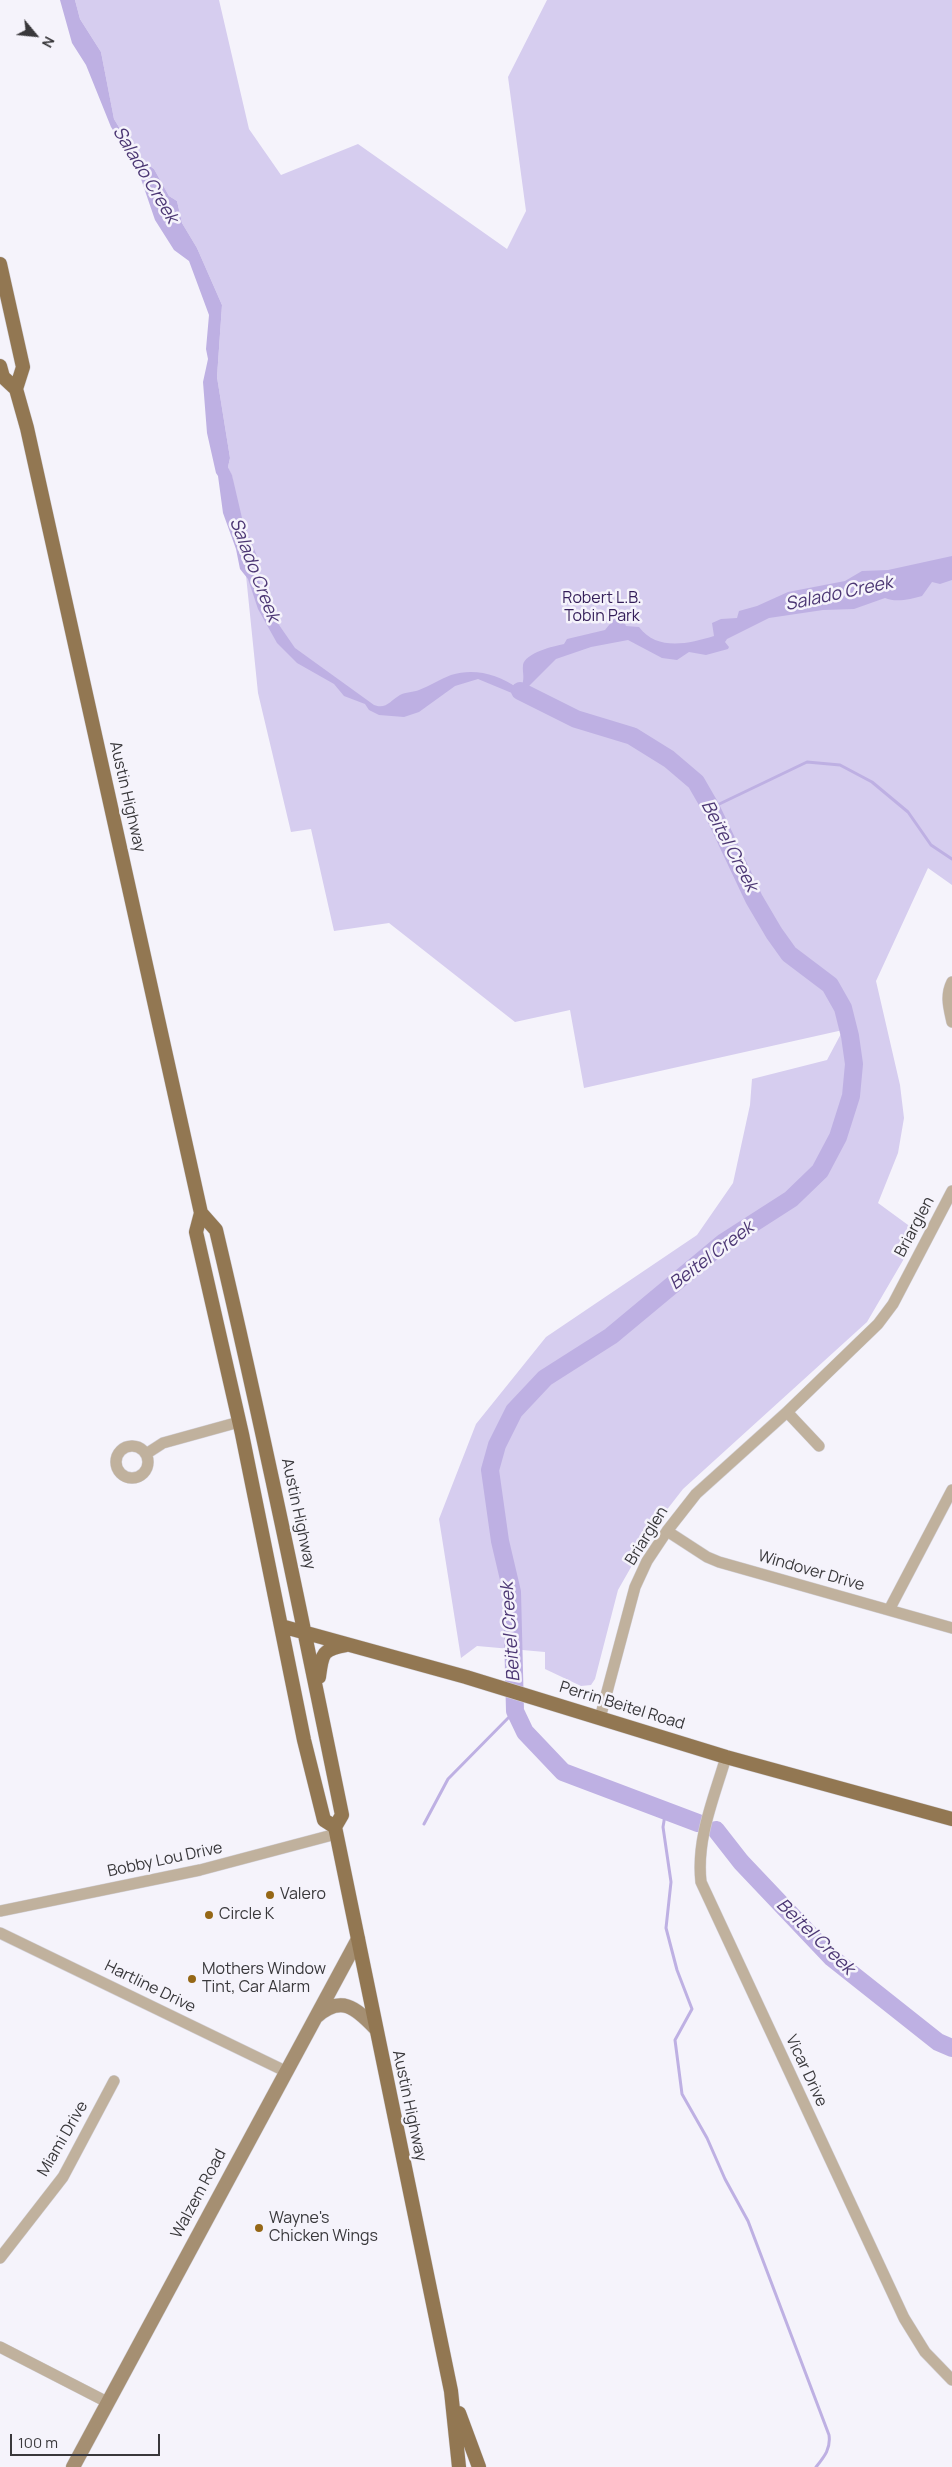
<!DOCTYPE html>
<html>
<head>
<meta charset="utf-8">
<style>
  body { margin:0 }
  #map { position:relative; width:952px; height:2467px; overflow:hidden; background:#f5f3fb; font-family:Manrope,sans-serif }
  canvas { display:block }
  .north { position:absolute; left:10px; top:10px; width:50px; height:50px; -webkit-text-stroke:4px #f5f3fb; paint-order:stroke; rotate:118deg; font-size:14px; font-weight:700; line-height:20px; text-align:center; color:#39383b }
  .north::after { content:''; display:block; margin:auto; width:18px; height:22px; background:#39383b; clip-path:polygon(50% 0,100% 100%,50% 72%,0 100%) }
  .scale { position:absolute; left:10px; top:2434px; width:150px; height:22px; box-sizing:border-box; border:2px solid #39383b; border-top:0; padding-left:6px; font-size:15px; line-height:18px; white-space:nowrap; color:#39383b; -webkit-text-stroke:4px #f5f3fb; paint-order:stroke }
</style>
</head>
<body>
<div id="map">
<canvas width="952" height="2467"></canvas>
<div class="north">N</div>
<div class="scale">100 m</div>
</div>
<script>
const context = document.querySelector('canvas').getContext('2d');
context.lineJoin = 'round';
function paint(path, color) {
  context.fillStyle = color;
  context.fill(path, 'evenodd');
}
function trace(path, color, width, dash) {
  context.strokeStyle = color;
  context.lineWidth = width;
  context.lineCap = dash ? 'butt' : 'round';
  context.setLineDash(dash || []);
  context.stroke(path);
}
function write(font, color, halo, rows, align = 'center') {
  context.font = font + ' Manrope,sans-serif';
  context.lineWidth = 5;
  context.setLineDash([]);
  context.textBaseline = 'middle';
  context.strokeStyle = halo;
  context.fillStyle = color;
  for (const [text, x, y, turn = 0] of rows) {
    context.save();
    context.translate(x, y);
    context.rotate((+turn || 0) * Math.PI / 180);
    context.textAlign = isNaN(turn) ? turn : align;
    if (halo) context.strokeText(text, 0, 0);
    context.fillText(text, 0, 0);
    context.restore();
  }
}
paint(new Path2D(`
  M75,0H219L249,129L281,175L358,144L507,249L526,211L508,77L547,0H952V885L928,868L876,981L900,1085L904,1118L898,1153L878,1203L919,1233L867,1322L683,1489L655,1525L618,1590L595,1679L591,1685L581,1686L545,1669V1652L477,1646L461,1658L439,1519L476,1424L546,1337L697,1235L733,1183L750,1105L752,1079L827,1060L843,1030L584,1088L570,1010L515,1022L389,923L334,931L311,829L291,832L258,693L243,546L232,476L228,467L230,458L217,377L222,305L197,248L182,223L177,201L169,196L154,169L137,157L114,119L101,52L80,19Z`), '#d6cdef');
paint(new Path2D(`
  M60,0H75L80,19L101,52L114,119L137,157L154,169L169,196L177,201L182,223L197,248L222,305L217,377L230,458L228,467L232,475L242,518L260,564L257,574L268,609L295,648L374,705C386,710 391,700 400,695C405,692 414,692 419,690C430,686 440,679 451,675C474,668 498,674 517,688H520C526,680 522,673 523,665C525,653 554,646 564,644L567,639L605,630L618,614H621L626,626L639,627C657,651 688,644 714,636L712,623L721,619L737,618L739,611L757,606L788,592L845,581L862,571L888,570L952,556V580L940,584L932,582L922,596C911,599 896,603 885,598L854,609L823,610L769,618L727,639L725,642L729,647L728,649L706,655L689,652L677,660L662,658L628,640L591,647L556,659L519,696L478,679L455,686L419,712L404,717L379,715L369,710L365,704L344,696L334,684L297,663L277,643L258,609L248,579L240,569L236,549L223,513L218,476L216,473L207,433L203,382L208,359L206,349L209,315L189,261L174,250L155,220L140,176L126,150L111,127L86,65L72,43Z`), '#beb0e3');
trace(new Path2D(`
  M711,808L807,762L840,765L872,782L908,812L931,845L952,859
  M666,1809L663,1827L671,1882L666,1928L677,1970L692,2009L675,2040L682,2094L707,2138L725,2179L748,2221L829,2435C831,2449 824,2457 816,2467
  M424,1824L448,1779L515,1711`), '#beb0e3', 3);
trace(new Path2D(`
  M520,691L576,719L632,736L669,759L696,782L711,808L754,899L774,933L789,954L830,985L843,1008L850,1036L854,1064L851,1096L838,1137L820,1171L791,1199L724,1242L611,1336L545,1378L514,1411L497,1445L490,1470L500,1541L512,1592L515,1711L525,1732L563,1772L698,1823
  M716,1830L741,1862L832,1958L938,2042L952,2048`), '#beb0e3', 18);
const minor = new Path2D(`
  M952,982C945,996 949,1008 952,1022
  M787,1412L819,1446
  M116 1462a16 16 0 1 1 32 0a16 16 0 1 1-32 0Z
  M146,1454L163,1443L239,1422
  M667,1531L707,1557L719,1562L952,1628
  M889,1610L952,1490
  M600,1718L635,1587L647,1561L667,1531L696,1494L787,1412L878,1324L893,1304L952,1191
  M726,1757C714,1798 696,1839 701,1882L904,2318L925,2352L952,2380
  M0,1911L200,1870L336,1834
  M0,1933L285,2071
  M0,2258L63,2177L114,2081
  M0,2347L107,2402`);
const secondary = new Path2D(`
  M316,2017C341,1995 355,2007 375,2028
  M73,2467L358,1939`);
const primary = new Path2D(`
  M0,264L23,367L16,389
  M0,366L3,377L16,389L27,428L201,1213L196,1232L242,1434L304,1740L324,1820L335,1827
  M201,1213L216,1230C262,1424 302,1619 342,1815L335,1827L451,2391L459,2467
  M281,1626L466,1677L726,1757L952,1819
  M319,1677C322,1654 322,1649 346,1645
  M459,2413L479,2467`);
trace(minor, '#d3d1d8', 12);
trace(secondary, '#d3d1d8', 15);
trace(primary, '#d3d1d8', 15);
trace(minor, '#c0b19d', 11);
trace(secondary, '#a58f72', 14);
trace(primary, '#927752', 14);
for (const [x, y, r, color] of [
  [270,1895,5,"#956716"],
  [209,1915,5,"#956716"],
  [192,1979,5,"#956716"],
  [259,2228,5,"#956716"]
]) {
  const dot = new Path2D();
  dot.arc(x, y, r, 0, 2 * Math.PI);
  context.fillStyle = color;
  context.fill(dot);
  trace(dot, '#f5f3fb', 2);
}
write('16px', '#341e59', '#f5f3fb', [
  ["Robert L.B.",602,599],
  ["Tobin Park",602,617]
]);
write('16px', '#39383b', '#f5f3fb', [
  ["Austin Highway",127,797,77],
  ["Briarglen",915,1227,-62],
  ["Austin Highway",298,1514,78],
  ["Briarglen",647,1536,-58],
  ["Windover Drive",811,1571,16],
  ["Perrin Beitel Road",622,1706,17],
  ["Bobby Lou Drive",165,1860,-12],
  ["Hartline Drive",150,1987,26],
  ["Vicar Drive",806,2071,65],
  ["Austin Highway",409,2106,78],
  ["Miami Drive",63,2139,-60],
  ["Walzem Road",199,2194,-62]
]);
write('16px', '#39383b', '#f5f3fb', [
  ["Valero",280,1895],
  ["Circle K",219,1915],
  ["Mothers Window",202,1970],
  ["Tint, Car Alarm",202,1988],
  ["Wayne's",269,2219],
  ["Chicken Wings",269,2237]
], 'left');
write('italic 18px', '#4c3774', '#f5f3fb', [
  ["Salado Creek",145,175,59],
  ["Salado Creek",254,570,69],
  ["Salado Creek",839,594,-12],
  ["Beitel Creek",729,846,62],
  ["Beitel Creek",712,1256,-37],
  ["Beitel Creek",511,1632,-94],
  ["Beitel Creek",815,1937,44]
]);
</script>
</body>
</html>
